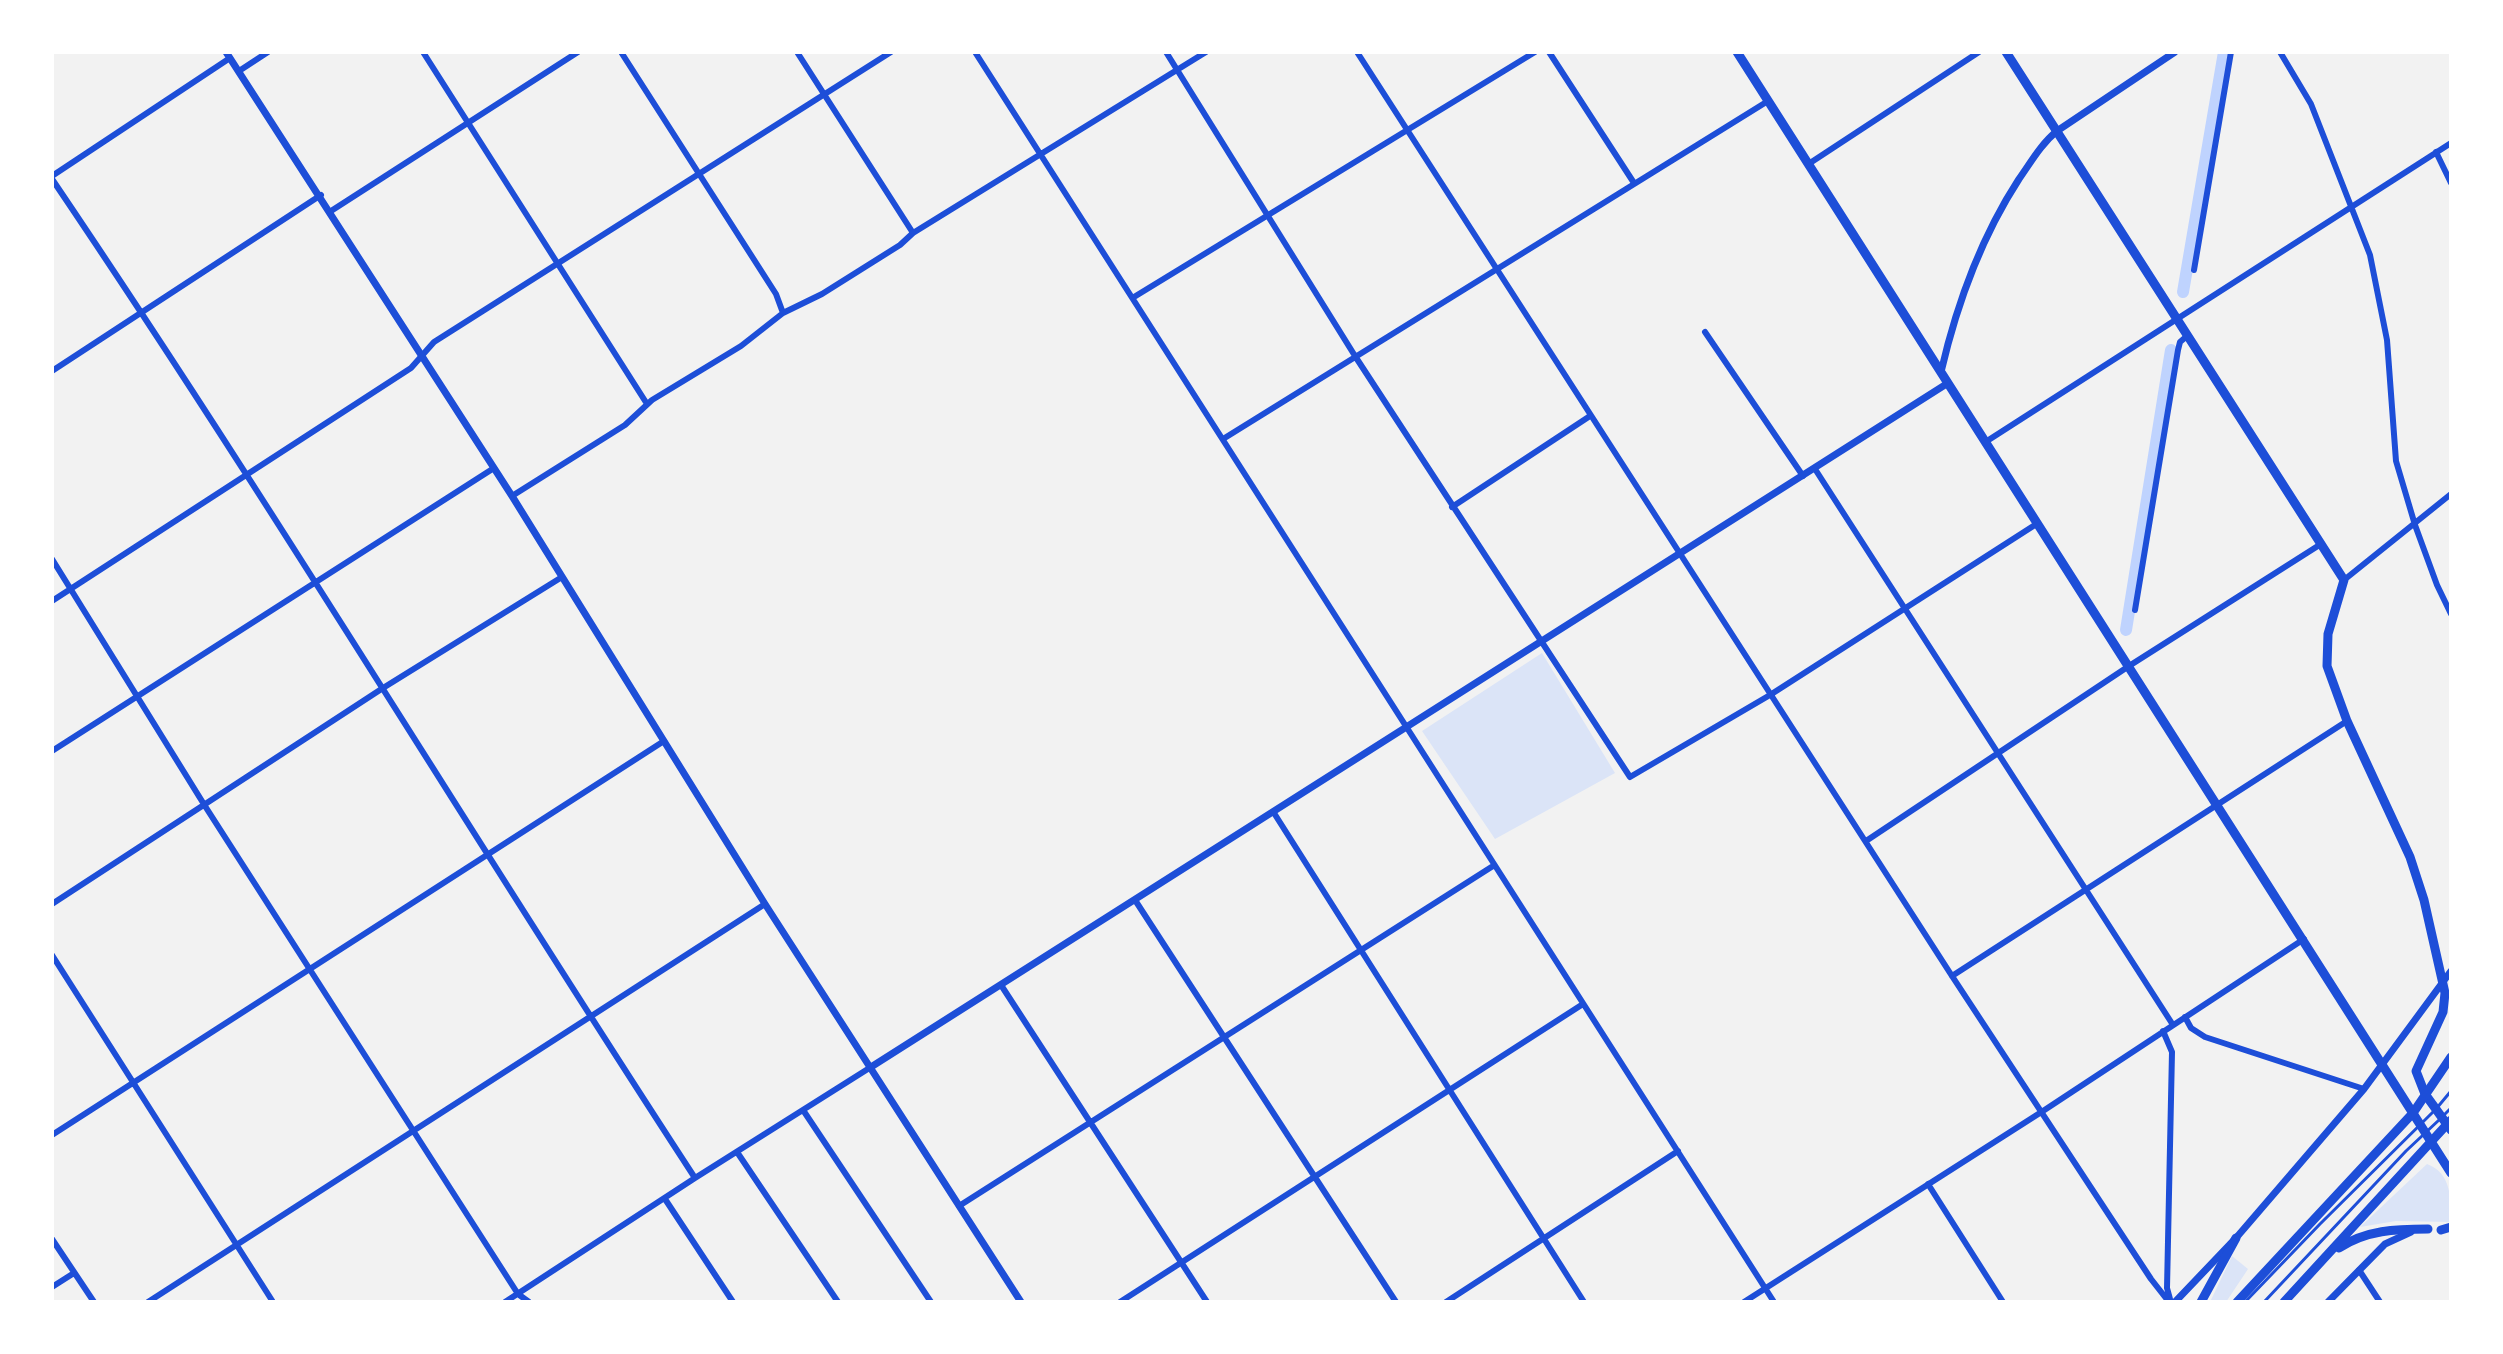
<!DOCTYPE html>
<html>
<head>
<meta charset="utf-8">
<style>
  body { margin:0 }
  #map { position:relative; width:2503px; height:1354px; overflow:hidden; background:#f2f2f2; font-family:Roboto,sans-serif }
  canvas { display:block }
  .frame { position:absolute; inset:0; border:54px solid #fff; pointer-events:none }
</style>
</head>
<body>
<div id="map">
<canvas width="2503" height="1354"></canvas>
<div class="frame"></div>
</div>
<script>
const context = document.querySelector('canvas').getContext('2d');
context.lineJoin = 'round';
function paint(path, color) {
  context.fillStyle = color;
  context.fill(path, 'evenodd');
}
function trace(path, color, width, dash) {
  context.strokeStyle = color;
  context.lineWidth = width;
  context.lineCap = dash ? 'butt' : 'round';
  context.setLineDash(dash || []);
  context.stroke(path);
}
paint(new Path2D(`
  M1542,653L1615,773L1495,839L1422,731Z
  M2427,1164C2452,1173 2451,1200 2451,1222L2396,1221L2360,1227Z
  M2232,1256L2248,1269L2226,1302H2210Z`), '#dbe4f7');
trace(new Path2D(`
  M2183,292L2224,52
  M2126,630L2171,350`), '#bfd3fe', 12);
trace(new Path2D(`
  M2444,1115L2451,1108
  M2245,1302L2320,1224L2436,1109L2451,1091
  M2264,1302L2406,1151L2439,1120`), '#1d4ed8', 3);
trace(new Path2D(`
  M423,52L647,404
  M621,52L776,294L783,313
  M797,52L913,233
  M975,52L1774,1302
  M1166,52L1355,356L1630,777L1770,695L2038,523
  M1357,52L1952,976L2151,1279L2169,1302
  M1549,52L1634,183
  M2280,52L2311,104L2370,255L2387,340L2396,461L2415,525L2437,585L2451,614
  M239,71L268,52
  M2436,152L2451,183
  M1810,163L1979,52
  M52,176L230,58
  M52,179C274,507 478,846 695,1178
  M331,211L578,52
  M2194,270L2231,52
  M1134,297L1535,52
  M1705,332L1803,476
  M52,371L321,195
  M1223,439L1768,101
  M1987,441L2451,143
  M1815,469L2173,1025
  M512,496L625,425L652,400L741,346L783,313L822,294L900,245L913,233L1206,52
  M1452,507L1590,416
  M52,559L205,806L518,1294L529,1302
  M2344,580L2451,494
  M52,601L411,368L434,342L891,52
  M2135,610L2178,350L2180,342L2187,336
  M52,751L494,468
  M1274,813L1584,1302
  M1866,841L2129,666L2321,544
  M1135,900L1396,1302
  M52,904L383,688L562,577
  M52,955L273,1302
  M1952,976L2347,721
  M1001,985L1207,1302
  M2185,1017L2191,1028L2205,1037L2364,1089
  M2163,1031L2172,1052L2167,1288L2170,1299
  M803,1110L931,1302
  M52,1135L664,741
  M737,1152L838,1302
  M1928,1184L2003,1302
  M665,1199L733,1302
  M959,1206L1493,866
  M52,1239L94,1302
  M2359,1270L2380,1302
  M52,1287L74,1273
  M148,1302L765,904
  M505,1302L695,1178L871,1067
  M1120,1302L1583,1004
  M1446,1302L1678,1151
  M1744,1302L2043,1111L2304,939`), '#1d4ed8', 6);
trace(new Path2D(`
  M226,52L512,496L765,904L1021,1302
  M1941,372C1957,303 1980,239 2019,179C2031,162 2041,144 2057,131L2175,52
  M871,1067L1948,383
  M2175,1302L2236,1238L2364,1089L2451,971
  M2328,1302L2385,1244L2411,1232`), '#1d4ed8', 7);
trace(new Path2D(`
  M1737,52L2451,1173
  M2006,52C2119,228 2232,404 2344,580L2328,634L2327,666L2347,721L2410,857L2424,900L2445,993L2443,1012L2416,1071L2425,1094L2451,1130
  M2441,1230L2451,1227`), '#1d4ed8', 9);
trace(new Path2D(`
  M2339,1248C2366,1230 2396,1229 2428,1229
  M2201,1302L2236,1238
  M2237,1302L2413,1113L2451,1057
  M2284,1302L2451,1120`), '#1d4ed8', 9);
</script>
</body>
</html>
